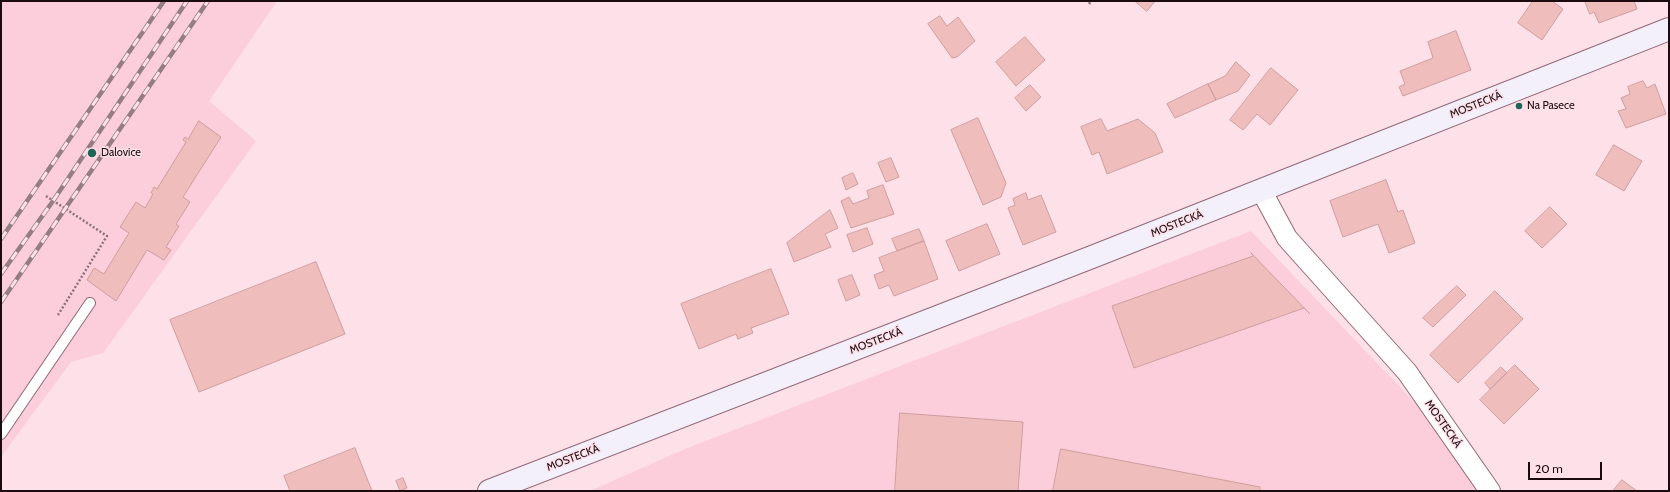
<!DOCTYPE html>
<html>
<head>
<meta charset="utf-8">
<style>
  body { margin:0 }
  #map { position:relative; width:1670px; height:492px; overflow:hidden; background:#fde0e8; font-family:Cabin,sans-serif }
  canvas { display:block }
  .frame { position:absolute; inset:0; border:2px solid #1b0b11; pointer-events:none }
  .scale { position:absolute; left:1528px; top:462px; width:74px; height:18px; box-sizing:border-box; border:2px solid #1b0b11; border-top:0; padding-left:5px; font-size:12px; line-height:14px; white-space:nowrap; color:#1b0b11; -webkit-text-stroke:3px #fde0e8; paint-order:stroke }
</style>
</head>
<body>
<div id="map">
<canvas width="1670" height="492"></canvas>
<div class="frame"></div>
<div class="scale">20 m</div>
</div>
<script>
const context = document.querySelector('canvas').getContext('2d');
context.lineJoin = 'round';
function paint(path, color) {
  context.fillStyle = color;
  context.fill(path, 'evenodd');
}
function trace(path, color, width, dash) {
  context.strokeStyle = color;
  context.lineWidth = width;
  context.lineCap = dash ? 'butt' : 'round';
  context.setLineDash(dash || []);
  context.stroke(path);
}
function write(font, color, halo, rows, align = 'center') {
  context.font = font + ' Cabin,sans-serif';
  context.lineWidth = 3;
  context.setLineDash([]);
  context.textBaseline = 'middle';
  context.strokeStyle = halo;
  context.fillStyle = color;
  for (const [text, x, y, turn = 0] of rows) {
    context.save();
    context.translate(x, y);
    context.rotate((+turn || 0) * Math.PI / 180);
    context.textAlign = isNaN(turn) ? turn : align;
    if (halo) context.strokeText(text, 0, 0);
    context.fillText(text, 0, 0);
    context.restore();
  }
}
paint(new Path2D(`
  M1,1H277L209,101L256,141L103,353L71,362L1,457Z
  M1251,231L1499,491H590L685,449Z`), '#fccedb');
const building = new Path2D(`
  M1135,1H1155L1147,11Z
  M1533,1H1552L1563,9L1542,40L1518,23Z
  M1585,1H1634L1637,9L1599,23L1594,12L1590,14Z
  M940,16L947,26L958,17L975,41L957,57L952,58L928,24Z
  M1456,31L1471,70L1403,96L1399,87L1405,84L1400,71L1433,58L1428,42Z
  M1025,37L1045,60L1016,86L996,62Z
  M1236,62L1250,75L1238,91L1216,100L1208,84L1225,76Z
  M1271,68L1298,90L1270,125L1257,114L1243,130L1230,120Z
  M1643,81L1647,88L1655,84L1666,114L1626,128L1618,111L1626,109L1621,98L1630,94L1628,87Z
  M1208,84L1216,100L1175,118L1167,104Z
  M1030,85L1041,97L1026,111L1015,98Z
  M978,118L1006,183L1001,197L983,205L951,130Z
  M1101,119L1107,131L1138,119L1155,133L1163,152L1107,174L1099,152L1092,155L1081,127Z
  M199,121L221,137L183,197L190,202L176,224L179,226L166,247L171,250L164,260L147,250L116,301L87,280L94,268L104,274L129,233L120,227L136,202L145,208L153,194L151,193L154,187L157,189L186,142L183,140L185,137L188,139Z
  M1614,145L1642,161L1624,191L1596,175Z
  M891,158L899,177L886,182L878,163Z
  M853,173L858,184L846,190L842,178Z
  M1386,180L1398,212L1403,210L1415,243L1389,253L1378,224L1343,237L1330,201Z
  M883,185L894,214L851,228L841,201L849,197L853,204L869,198L867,191Z
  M1026,193L1028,200L1041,195L1056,232L1023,245L1008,208L1015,205L1013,199Z
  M1550,207L1567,224L1542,248L1525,231Z
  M830,210L838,228L825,234L831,247L794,262L787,243Z
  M987,224L1000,254L959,271L946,241Z
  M867,228L873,244L853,252L847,235Z
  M919,229L924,241L897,251L892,239Z
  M924,241L938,279L894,296L889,285L879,289L874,275L884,271L879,258Z
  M1251,253L1310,314L1304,308L1134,368L1112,306L1253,256Z
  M316,262L345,334L199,392L170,320Z
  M771,269L789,314L751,328L753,333L738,339L736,334L699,349L681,304Z
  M852,275L860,295L846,301L838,280Z
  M1457,286L1466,295L1433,327L1423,318Z
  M1495,291L1523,319L1458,383L1430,355Z
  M1515,365L1539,389L1504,424L1480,400Z
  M1501,367L1507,373L1490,389L1485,383Z
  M900,413L1023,422L1018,491H895Z
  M355,448L372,491H290L284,476Z
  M1061,449L1260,487V491H1053Z
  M403,478L407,488L400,491L396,481Z
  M1622,480L1637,491H1613Z`);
paint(building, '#efbdbc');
trace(building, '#ce9e9e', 1);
const lane = new Path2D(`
  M1,434L90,303`);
const street = new Path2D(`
  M1261,190L1287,238L1407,372L1490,491`);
const secondary = new Path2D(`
  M489,491L1092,257L1669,29`);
trace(lane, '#926875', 12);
trace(street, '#926875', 22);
trace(secondary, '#926875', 24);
trace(new Path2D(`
  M1089,4L1091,1
  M46,196L107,236L58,315`), '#89737a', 2.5, [2, 2]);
trace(lane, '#fff', 10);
trace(street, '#fff', 20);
trace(secondary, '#f3effb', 22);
const rail = new Path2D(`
  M1,239L164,1
  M1,274L53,201L187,1
  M1,302L208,1`);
trace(rail, '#947d85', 4.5);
trace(rail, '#fde0e8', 3, [9]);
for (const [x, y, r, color] of [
  [1519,106,4,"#1e6558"],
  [92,153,5,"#1e6558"]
]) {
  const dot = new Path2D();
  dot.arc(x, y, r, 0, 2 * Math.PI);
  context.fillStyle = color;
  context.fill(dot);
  trace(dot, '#fde0e8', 1.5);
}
write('11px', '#1b0b11', '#fde0e8', [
  ["MOSTECKÁ",1476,105,-22],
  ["MOSTECKÁ",1177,224,-22],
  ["MOSTECKÁ",876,341,-21],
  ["MOSTECKÁ",1443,424,55],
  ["MOSTECKÁ",573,458,-21]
]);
write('11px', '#1b0b11', '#fde0e8', [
  ["Na Pasece",1527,106],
  ["Dalovice",101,153]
], 'left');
</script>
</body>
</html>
